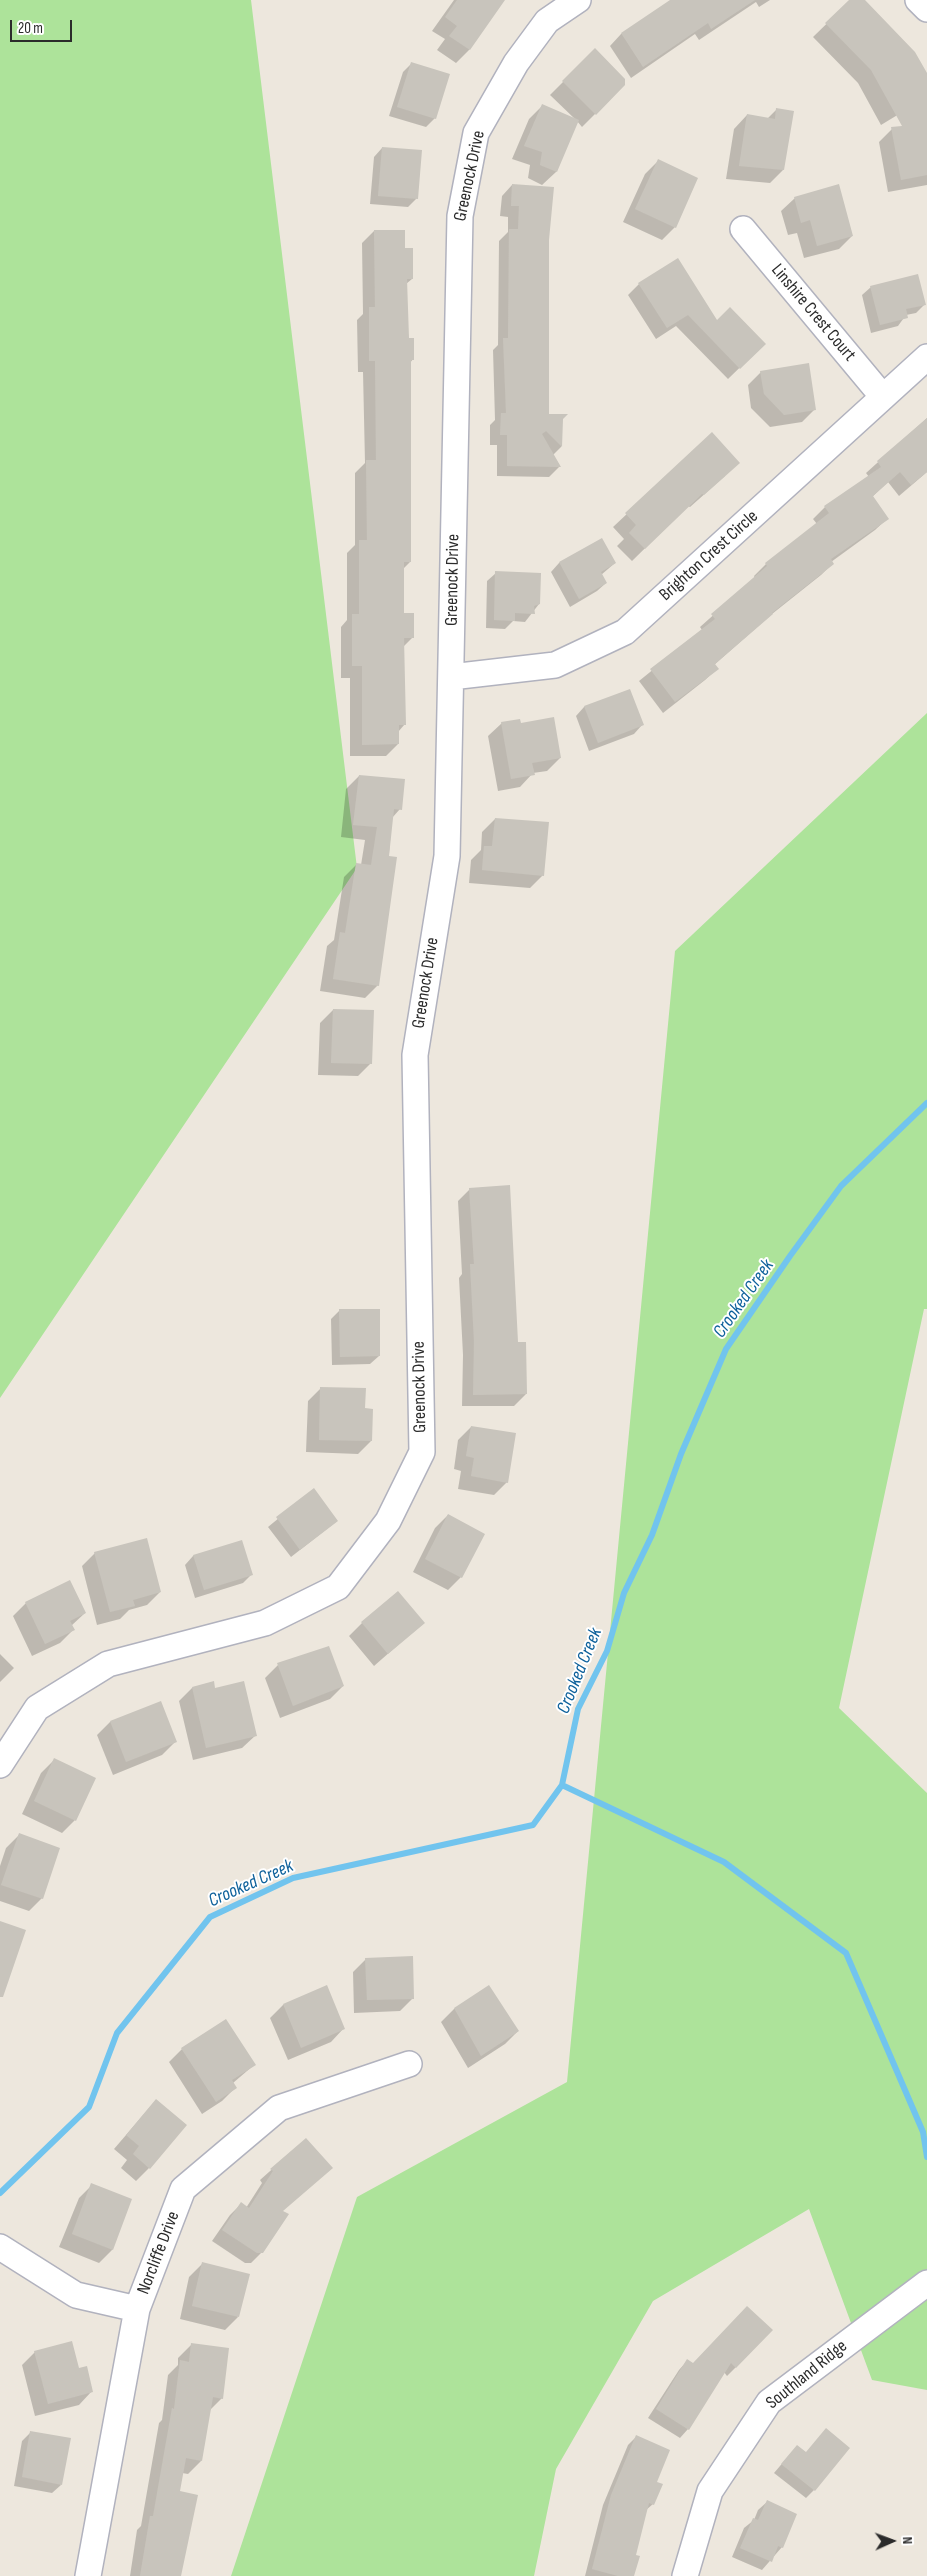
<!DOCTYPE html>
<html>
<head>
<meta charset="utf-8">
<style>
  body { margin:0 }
  #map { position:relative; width:927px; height:2576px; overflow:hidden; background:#ede7dd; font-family:"Sofia Sans Condensed",sans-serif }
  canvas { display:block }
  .north { position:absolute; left:867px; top:2516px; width:50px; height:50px; -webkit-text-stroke:4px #fff; paint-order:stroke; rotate:88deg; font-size:14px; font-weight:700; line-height:20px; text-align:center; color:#2b2b2b }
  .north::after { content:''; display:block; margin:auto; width:18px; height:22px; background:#2b2b2b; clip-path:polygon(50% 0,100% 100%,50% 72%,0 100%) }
  .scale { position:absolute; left:10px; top:20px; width:62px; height:22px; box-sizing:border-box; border:2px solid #2b2b2b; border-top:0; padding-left:6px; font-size:15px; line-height:18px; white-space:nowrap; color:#2b2b2b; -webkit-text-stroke:4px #fff; paint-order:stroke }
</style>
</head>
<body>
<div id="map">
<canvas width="927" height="2576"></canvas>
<div class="north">N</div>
<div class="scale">20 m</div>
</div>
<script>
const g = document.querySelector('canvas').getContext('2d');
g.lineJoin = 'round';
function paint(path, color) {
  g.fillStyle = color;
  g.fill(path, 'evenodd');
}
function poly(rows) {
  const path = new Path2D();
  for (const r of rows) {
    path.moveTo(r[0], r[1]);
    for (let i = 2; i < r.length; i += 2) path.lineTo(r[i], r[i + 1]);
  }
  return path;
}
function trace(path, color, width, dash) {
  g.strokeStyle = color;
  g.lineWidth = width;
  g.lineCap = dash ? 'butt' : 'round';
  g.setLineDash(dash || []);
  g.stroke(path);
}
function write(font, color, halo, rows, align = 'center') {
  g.font = font + ' "Sofia Sans Condensed",sans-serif';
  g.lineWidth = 4;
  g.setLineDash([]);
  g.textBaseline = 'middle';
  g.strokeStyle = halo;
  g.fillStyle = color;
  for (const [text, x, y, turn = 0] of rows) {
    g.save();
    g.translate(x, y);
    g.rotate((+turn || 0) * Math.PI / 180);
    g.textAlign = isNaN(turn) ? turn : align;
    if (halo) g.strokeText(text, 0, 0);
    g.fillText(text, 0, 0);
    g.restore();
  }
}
paint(poly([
  [0,0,251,0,357,868,0,1398],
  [927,713,927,1309,924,1309,839,1708,927,1793,927,2390,872,2380,809,2209,653,2301,556,2469,534,2576,231,2576,357,2197,567,2082,675,951]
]), '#ade39a');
paint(poly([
  [454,0,495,0,501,4,469,50,456,63,437,50,445,39,432,31],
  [673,0,770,0,759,7,756,2,699,40,695,34,631,78,610,46,621,34],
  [851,0,863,0,927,76,927,97,881,125,858,83,813,37],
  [595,50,624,85,582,127,577,121,556,172,542,185,528,178,530,165,512,159,529,119,542,106,576,120,550,95],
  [411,64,435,118,426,127,389,116,403,72],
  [777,109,783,170,770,183,726,179,734,129,747,115,767,119],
  [927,122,927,185,888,192,879,142,892,129],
  [382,148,417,198,408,207,370,204,374,157],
  [658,161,675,227,662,240,623,222,645,174],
  [512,185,548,240,548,415,561,420,561,447,553,455,560,466,549,477,497,476,497,445,490,445,490,425,495,420,493,350,498,345,499,241,508,232,508,217,500,216,502,196],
  [795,198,852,236,839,249,804,258,797,233,788,235,781,211],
  [374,231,404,249,412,279,406,284,408,340,413,359,410,363,410,562,403,569,403,615,413,637,403,647,405,724,398,732,398,744,386,756,350,756,350,678,341,678,341,627,347,620,347,553,355,545,355,473,365,463,363,372,358,372,357,320,363,314,362,243],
  [639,284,717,321,764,344,728,379,676,326,656,339,628,295],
  [871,287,925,304,916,313,906,315,898,326,871,333,862,295],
  [761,372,815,409,802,422,770,427,751,408,748,385],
  [927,418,927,472,899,496,888,482,872,497,887,519,875,530,831,562,832,564,821,575,772,614,714,665,717,669,705,680,663,713,639,681,702,630,700,627,755,578,754,576,766,564,817,524,813,519,825,507,869,477,866,473],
  [712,434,725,476,690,507,688,506,632,561,617,546,624,539,613,527],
  [601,540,615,563,601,575,606,583,597,591,570,607,551,572,559,563],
  [496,573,539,604,525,622,513,621,505,629,486,628,487,581],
  [629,690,642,725,634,734,589,751,576,716,584,707],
  [502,723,520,724,560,758,547,771,533,773,520,787,498,791,488,736],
  [359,776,400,809,392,818,378,985,365,998,320,991,327,946,334,940,344,877,357,864,361,865,365,840,341,837,346,789],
  [495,819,543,875,530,888,469,883,471,860,481,850,482,832],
  [333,1010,371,1063,358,1076,318,1075,320,1023],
  [470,1189,517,1343,526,1394,514,1406,462,1406,463,1355,459,1278,462,1274,458,1201],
  [340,1310,379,1356,370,1364,332,1365,331,1319],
  [321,1388,363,1409,371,1441,358,1454,306,1452,308,1401],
  [471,1427,507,1482,494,1495,458,1489,461,1471,454,1469,458,1440],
  [313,1490,337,1521,291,1557,268,1527],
  [448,1515,461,1577,448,1590,413,1572,435,1528],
  [241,1541,251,1575,243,1583,195,1598,185,1565,193,1556],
  [95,1553,160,1592,147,1605,129,1610,120,1619,97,1625,82,1566],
  [26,1603,85,1613,71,1626,73,1630,60,1643,32,1656,13,1616],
  [362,1623,423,1623,374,1666,349,1636],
  [0,1654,14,1668,0,1682],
  [278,1665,343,1686,330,1699,280,1718,265,1678],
  [192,1688,214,1689,256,1735,242,1748,193,1760,179,1701],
  [160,1703,175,1742,162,1755,113,1775,97,1735,110,1722],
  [54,1760,75,1820,62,1833,22,1814,41,1773],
  [19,1835,42,1898,29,1911,0,1901,0,1866,6,1848],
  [366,1959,413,1998,400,2011,354,2013,353,1972],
  [326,1987,344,2028,331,2042,288,2060,270,2018,283,2005],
  [489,1987,518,2031,505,2044,468,2068,441,2022,454,2009],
  [182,2049,254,2065,233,2083,235,2088,222,2101,202,2114,169,2062],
  [156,2100,149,2168,136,2181,121,2168,127,2160,114,2149],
  [306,2139,282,2212,262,2252,251,2263,245,2263,212,2241,230,2215,241,2204,246,2208,262,2183,260,2180],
  [92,2185,131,2200,112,2250,99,2263,59,2247,79,2198],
  [202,2264,238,2317,225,2330,180,2319,189,2277],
  [739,2316,736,2367,727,2376,724,2372,688,2429,680,2438,648,2418,679,2370,687,2361,693,2364],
  [192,2344,222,2398,210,2410,201,2461,188,2474,182,2473,178,2492,180,2576,130,2576,137,2530,141,2526,159,2423,162,2420,168,2375,178,2365,178,2358],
  [35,2352,78,2370,92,2391,79,2405,35,2416,22,2365],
  [31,2432,61,2485,52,2493,14,2486,22,2441],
  [636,2437,653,2504,646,2510,635,2556,633,2576,585,2576,603,2505,628,2445],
  [797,2446,814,2490,806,2498,774,2473],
  [767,2502,782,2547,762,2570,732,2557,744,2528,754,2520,758,2510]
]), '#0003');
trace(poly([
  [562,1785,724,1862,846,1953,923,2132,927,2157],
  [0,2193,89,2107,117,2033,210,1917,293,1878,533,1825,562,1785,578,1709,607,1651,624,1593,652,1535,681,1454,726,1349,790,1256,841,1186,927,1103]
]), '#71c4ee', 6);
paint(poly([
  [457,0,505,0,470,50,449,36,457,26,445,17],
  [670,0,755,0,711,29,708,23,643,67,621,33],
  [849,0,865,0,915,52,927,73,927,175,901,180,891,127,902,126,871,70,825,23],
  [595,48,625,79,625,85,596,115,562,81],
  [411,62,450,74,436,119,397,107],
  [542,104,579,120,557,172,540,165,542,152,524,146],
  [776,108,794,111,784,170,739,166,747,114,775,119],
  [382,147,422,150,418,199,378,196],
  [658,159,698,178,676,228,635,209],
  [512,184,554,187,549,240,549,414,568,414,563,419,562,447,546,431,542,434,561,467,507,466,507,435,500,435,501,413,506,413,503,338,508,338,509,229,518,229,519,206,511,206],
  [839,184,853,236,817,246,810,220,801,223,794,197],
  [374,230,405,230,405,248,413,248,413,279,407,279,409,338,414,338,414,360,411,360,411,562,404,562,404,613,414,613,414,638,404,638,406,725,399,725,399,744,362,745,362,666,352,666,352,614,359,614,359,540,367,540,366,460,376,460,375,361,369,361,369,307,375,307],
  [678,258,717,320,730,307,766,344,740,369,688,315,667,328,638,283],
  [918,274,926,305,906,309,908,318,880,325,870,286],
  [809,363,816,410,784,415,764,394,760,371],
  [927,418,927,472,911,485,900,472,873,496,889,519,831,559,834,564,772,613,773,614,715,664,719,669,675,702,650,669,715,619,711,614,767,566,765,563,829,513,824,506,881,467,877,461],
  [712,432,740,463,704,495,702,494,645,549,629,533,636,525,625,513],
  [602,538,616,563,601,572,607,583,579,599,559,562],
  [495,571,541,573,540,604,534,606,535,614,515,613,515,621,494,620],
  [630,689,644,725,598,743,584,706],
  [554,717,561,758,532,763,535,775,511,779,501,722,520,719,521,723],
  [359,775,405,779,402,810,394,809,389,856,397,857,379,986,333,979,340,932,345,933,356,863,371,865,377,827,353,825],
  [495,818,549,822,544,876,482,870,484,846,492,846],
  [333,1009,374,1010,372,1064,331,1063],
  [510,1185,518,1342,526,1342,527,1394,473,1395,474,1342,470,1264,474,1264,469,1188],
  [339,1309,380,1309,380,1356,340,1357],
  [320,1387,366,1388,365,1408,373,1409,372,1441,319,1440],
  [471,1426,516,1433,508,1483,471,1476,474,1458,466,1456],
  [314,1488,338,1521,300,1550,276,1517],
  [448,1514,485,1534,462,1578,425,1559],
  [147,1538,161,1592,133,1600,135,1606,110,1612,94,1552],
  [242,1540,253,1575,204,1590,193,1555],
  [70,1580,86,1613,70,1621,75,1630,45,1644,25,1602],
  [398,1591,425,1623,388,1654,361,1622],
  [329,1646,344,1686,293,1706,277,1663],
  [214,1681,215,1688,244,1681,257,1736,206,1748,192,1687],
  [161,1701,177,1742,126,1762,110,1721],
  [54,1758,96,1778,76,1821,34,1801],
  [19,1833,60,1848,43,1899,1,1885],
  [0,1921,26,1930,3,1997,0,1997],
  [413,1956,414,1999,367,2000,365,1958],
  [327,1985,345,2029,301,2048,283,2004],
  [489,1985,519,2031,481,2056,454,2008],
  [226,2019,256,2065,232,2080,237,2088,216,2102,181,2048],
  [156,2099,187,2125,150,2169,133,2154,139,2146,126,2135],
  [306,2138,333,2168,283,2211,289,2214,263,2253,257,2253,222,2230,241,2202,249,2208,273,2171,270,2169],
  [91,2183,132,2199,113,2250,72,2234],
  [202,2262,250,2274,239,2317,192,2306],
  [747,2306,773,2330,736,2368,731,2363,689,2430,656,2409,687,2359,693,2363],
  [72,2341,79,2368,87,2366,93,2392,48,2404,34,2351],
  [191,2343,229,2348,223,2399,213,2397,202,2461,186,2458,180,2491,198,2495,181,2576,140,2576,150,2516,153,2516,172,2408,174,2409,180,2360,189,2362],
  [826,2428,850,2448,815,2491,781,2464,797,2445,806,2452],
  [30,2431,71,2438,62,2485,22,2477],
  [636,2435,670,2450,657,2482,663,2484,654,2505,649,2503,636,2555,640,2556,634,2576,618,2576,592,2569,611,2495],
  [767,2500,797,2514,783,2548,778,2546,772,2562,740,2548,753,2518,758,2520]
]), '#c8c4bc');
const street = poly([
  [918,0,927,9],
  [743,229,883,397],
  [451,677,555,665,625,632,927,357],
  [0,1765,37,1708,108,1664,265,1623,338,1587,388,1521,422,1452,415,1055,447,856,460,216,476,133,516,63,547,21,578,0],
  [0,2247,76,2295,137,2309],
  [88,2576,137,2309,183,2189,279,2108,409,2064],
  [685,2576,710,2491,769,2402,927,2283]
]);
trace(street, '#b1b2be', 28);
trace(street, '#fff', 25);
write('18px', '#2b2b2b', '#fff', [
  ["Greenock Drive",470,176,-78],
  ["Linshire Crest Court",813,313,50],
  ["Brighton Crest Circle",709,556,-42],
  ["Greenock Drive",453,580,-89],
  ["Greenock Drive",426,983,-81],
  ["Greenock Drive",420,1387,-91],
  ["Norcliffe Drive",159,2253,-69],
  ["Southland Ridge",807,2375,-39]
]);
write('italic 19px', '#0e619b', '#fff', [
  ["Crooked Creek",744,1299,-55],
  ["Crooked Creek",580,1671,-68],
  ["Crooked Creek",251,1884,-24]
]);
</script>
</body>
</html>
